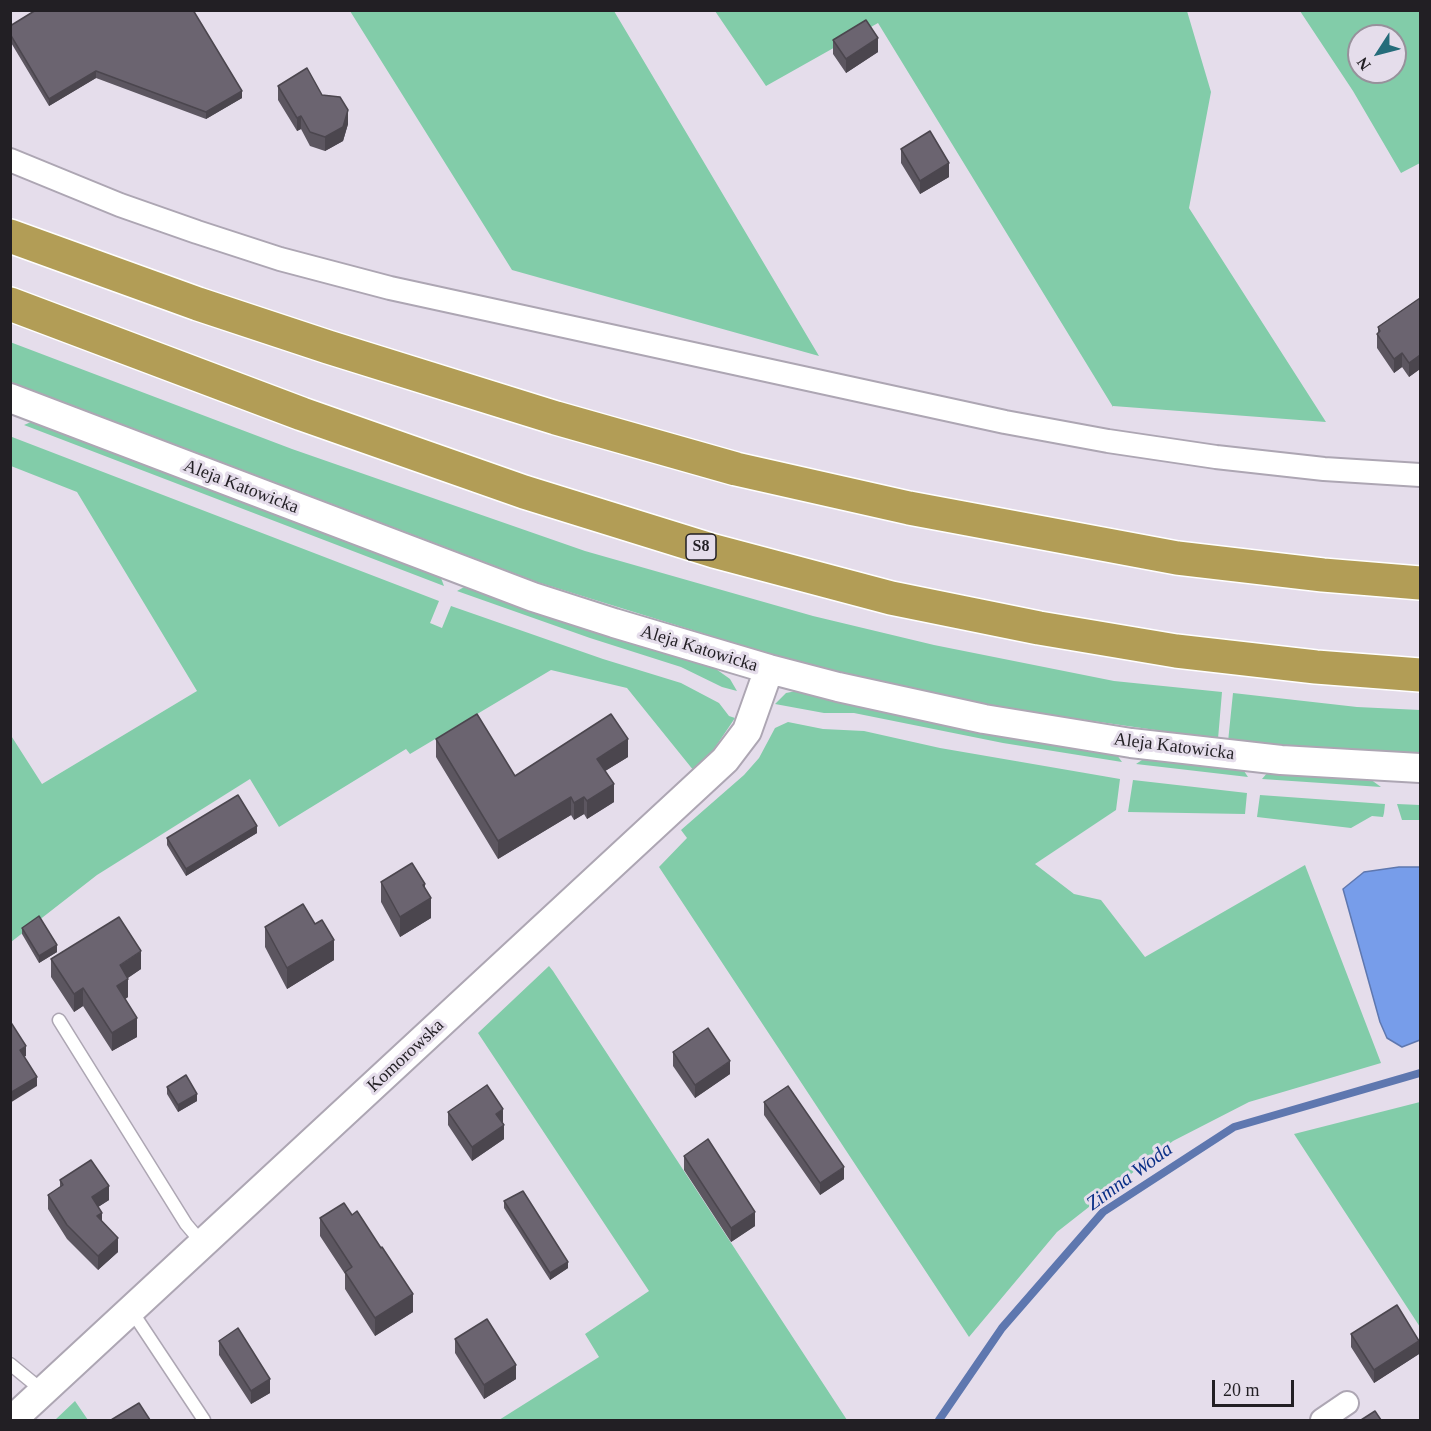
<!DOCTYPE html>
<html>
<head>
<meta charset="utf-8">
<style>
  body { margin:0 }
  #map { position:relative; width:1431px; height:1431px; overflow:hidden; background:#e5ddeb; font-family:"Times New Roman",serif }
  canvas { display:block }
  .frame { position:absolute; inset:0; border:12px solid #221f24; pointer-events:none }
  .north { position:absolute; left:1347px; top:24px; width:60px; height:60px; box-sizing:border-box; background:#e5ddeb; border:2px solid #97919b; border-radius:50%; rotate:234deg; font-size:16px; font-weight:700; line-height:24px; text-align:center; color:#221f24 }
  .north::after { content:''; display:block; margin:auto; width:21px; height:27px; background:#256c7a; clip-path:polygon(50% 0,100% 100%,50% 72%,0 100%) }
  .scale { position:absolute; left:1212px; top:1380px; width:82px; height:27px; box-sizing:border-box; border:3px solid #221f24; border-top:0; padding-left:8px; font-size:18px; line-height:21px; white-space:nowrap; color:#221f24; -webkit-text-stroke:4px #e5ddeb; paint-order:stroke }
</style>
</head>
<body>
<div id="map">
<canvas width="1431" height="1431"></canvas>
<div class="frame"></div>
<div class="north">N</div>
<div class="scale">20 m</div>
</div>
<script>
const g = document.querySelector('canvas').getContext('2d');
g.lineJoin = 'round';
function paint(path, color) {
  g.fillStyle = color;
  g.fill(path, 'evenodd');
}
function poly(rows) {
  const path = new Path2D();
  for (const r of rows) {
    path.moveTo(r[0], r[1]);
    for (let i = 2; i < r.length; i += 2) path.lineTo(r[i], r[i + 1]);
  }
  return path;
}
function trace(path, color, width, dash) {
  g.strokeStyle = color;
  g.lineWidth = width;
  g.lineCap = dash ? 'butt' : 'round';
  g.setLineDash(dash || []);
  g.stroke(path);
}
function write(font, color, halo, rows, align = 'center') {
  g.font = font + ' "Times New Roman",serif';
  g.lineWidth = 6;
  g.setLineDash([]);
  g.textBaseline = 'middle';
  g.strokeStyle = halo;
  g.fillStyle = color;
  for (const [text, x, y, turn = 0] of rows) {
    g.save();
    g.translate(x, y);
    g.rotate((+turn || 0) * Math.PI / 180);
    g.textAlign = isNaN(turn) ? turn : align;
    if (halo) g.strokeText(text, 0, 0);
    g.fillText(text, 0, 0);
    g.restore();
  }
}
paint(poly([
  [350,11,614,11,819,356,512,270],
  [715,11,1187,11,1211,92,1189,208,1326,422,1113,406,1113,407,878,23,766,86],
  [1300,11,1420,11,1420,163,1401,173,1353,91],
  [1359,36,1395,36,1395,72,1359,72],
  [10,342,292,449,585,551,813,616,934,645,1114,681,1222,692,1218,739,981,705,802,664,537,582,11,382],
  [31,422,38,422,436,574,441,578,444,586,24,425],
  [12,437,439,601,430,623,442,628,451,606,603,659,681,683,719,703,729,716,735,718,712,752,694,771,627,688,551,670,410,754,406,749,279,827,250,779,97,875,11,942,10,734,42,784,197,691,77,492,11,466],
  [466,586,635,644,716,669,730,679,737,691,722,687,681,667,590,638,457,591],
  [796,691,1117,755,1122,762,1003,743,854,713,824,713,775,704,786,693],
  [1233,693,1357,707,1420,710,1420,753,1228,742],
  [788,722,823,729,864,731,940,748,1120,779,1116,810,1035,864,1074,894,1101,900,1145,957,1305,865,1381,1063,1249,1102,1173,1141,1057,1232,969,1337,659,867,687,838,681,830,744,775,759,758,775,728],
  [1145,758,1240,769,1244,771,1248,777,1136,764],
  [1268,772,1370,779,1381,787,1262,779],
  [1133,780,1247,793,1245,814,1128,812],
  [1260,795,1385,804,1384,813,1383,817,1372,816,1351,828,1257,817],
  [1397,804,1420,805,1420,820,1402,820],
  [549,966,553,971,847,1420,499,1420,599,1357,585,1334,649,1291,478,1033],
  [1420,1102,1420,1327,1294,1134],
  [75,1401,88,1420,55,1420]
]), '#82cca9');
const water = poly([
  [1399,867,1420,867,1420,1040,1402,1047,1387,1038,1380,1022,1343,889,1364,872,1399,867]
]);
paint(water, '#779dea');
trace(water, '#5e77af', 1.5);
trace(poly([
  [939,1420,1002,1328,1103,1212,1234,1127,1420,1073]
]), '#5e77af', 8);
const service = poly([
  [59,1020,186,1224,203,1244],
  [131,1310,204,1420],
  [10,1364,43,1391]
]);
const minor = poly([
  [10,160,120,205,197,232,280,259,390,288,1005,422,1108,441,1216,457,1324,469,1420,475],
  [1322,1420,1347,1403]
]);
const tertiary = poly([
  [10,398,533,597,614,623,769,669,838,687,984,719,1131,743,1281,760,1420,768],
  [12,1420,725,760,747,731,769,669]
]);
const motorway = poly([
  [10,236,198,304,328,347,556,418,736,469,909,508,1177,558,1323,575,1420,583],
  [10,304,302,414,524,492,714,551,891,598,1039,628,1176,651,1316,667,1420,675]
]);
trace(service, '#ada6b3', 15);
trace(minor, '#ada6b3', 26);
trace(tertiary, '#ada6b3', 32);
trace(motorway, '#fff', 36);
trace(service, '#fff', 12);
trace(minor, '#fff', 22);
trace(tertiary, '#fff', 28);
trace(motorway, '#b29d56', 33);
paint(poly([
  [10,26,242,98,206,119,96,78,49,106,10,41],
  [833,40,878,52,846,73,833,54],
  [278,86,322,95,348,124,343,141,325,151,310,146,301,129,297,131,278,100],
  [901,149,949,177,920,194,901,163],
  [1420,298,1420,369,1409,377,1402,367,1394,373,1377,348,1377,334,1378,333,1378,327],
  [436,739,515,776,628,757,605,771,614,802,587,819,584,814,574,820,571,815,498,859,436,757],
  [257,833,186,876,167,845,167,838],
  [381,882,425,888,431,918,400,937,381,902],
  [315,924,334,960,287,989,265,947,265,927],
  [22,928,57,952,39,963,22,934],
  [51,959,141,969,128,978,128,997,125,999,137,1037,112,1051,83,1006,74,1012,51,977],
  [673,1052,730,1074,695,1098,673,1066],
  [167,1087,197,1101,178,1112,167,1094],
  [764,1102,844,1179,820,1195,764,1115],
  [448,1112,503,1122,502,1123,504,1139,472,1161,448,1125],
  [684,1156,755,1226,731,1242,684,1170],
  [60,1180,109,1200,98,1207,102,1221,118,1252,98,1270,67,1239,48,1209,48,1195,60,1187],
  [504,1201,568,1268,550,1280,504,1208],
  [352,1215,381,1248,413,1312,375,1336,345,1289,345,1274,320,1236,320,1218],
  [1351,1334,1419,1354,1374,1383,1351,1347],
  [455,1339,516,1379,484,1399,455,1353],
  [219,1341,270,1393,251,1404,219,1355]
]), '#5c5660');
paint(poly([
  [878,38,878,52,846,73,846,59],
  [96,71,96,78,49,106,49,99],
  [242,91,242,98,206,119,206,112],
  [348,110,348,124,343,141,325,151,325,137],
  [301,116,301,129,297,131,297,118],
  [949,163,949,177,920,194,920,181],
  [1402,353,1402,367,1394,373,1394,359],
  [1420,355,1420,369,1409,377,1409,363],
  [628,739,628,757,597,776,597,759],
  [614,784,614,802,587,819,587,801],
  [571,797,571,815,498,859,498,841],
  [584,797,584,814,574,820,574,803],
  [257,826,257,833,186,876,186,869],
  [425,884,425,902,431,898,431,918,400,937,400,917,423,885],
  [334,940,334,960,287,989,287,968],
  [57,945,57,952,39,963,39,956],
  [141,951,141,969,120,983,120,965],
  [128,979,128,997,117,1005,117,986],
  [83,988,83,1006,74,1012,74,994],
  [137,1018,137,1037,112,1051,112,1033],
  [26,1046,26,1056,20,1059,20,1050],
  [730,1061,730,1074,695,1098,695,1085],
  [37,1077,37,1086,10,1103,10,1093],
  [197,1094,197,1101,178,1112,178,1105],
  [503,1109,503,1122,496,1128,496,1114],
  [504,1125,504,1139,472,1161,472,1147],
  [844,1167,844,1179,820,1195,820,1183],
  [109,1186,109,1200,92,1211,92,1197],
  [755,1212,755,1226,731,1242,731,1228],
  [102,1213,102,1226,97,1216],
  [118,1238,118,1252,98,1270,98,1256],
  [568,1262,568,1268,550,1280,550,1273],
  [413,1294,413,1312,375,1336,375,1318],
  [1419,1341,1419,1354,1374,1383,1374,1370],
  [516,1365,516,1379,484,1399,484,1385],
  [270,1379,270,1393,251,1404,251,1391]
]), '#4b464e');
const building = poly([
  [36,10,193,10,242,91,206,112,96,71,49,99,10,34,10,26,36,10],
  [866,20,878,38,846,59,833,40,866,20],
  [307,68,322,95,340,97,348,110,343,127,325,137,310,132,301,116,297,118,278,86,307,68],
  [930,131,949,163,920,181,901,149,930,131],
  [1420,298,1420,355,1409,363,1402,353,1394,359,1377,334,1380,331,1378,327,1420,298],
  [477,714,515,776,611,714,628,739,597,759,614,784,587,801,584,797,574,803,571,797,498,841,436,739,477,714],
  [238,795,257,826,186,869,167,838,238,795],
  [412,863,425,884,423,885,431,898,400,917,381,882,412,863],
  [303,904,315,924,322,920,334,940,287,968,265,927,303,904],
  [39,916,57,945,39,956,22,928,39,916],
  [119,917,141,951,120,965,128,979,117,986,137,1018,112,1033,83,988,74,994,51,959,119,917],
  [10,1021,26,1046,20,1050,37,1077,10,1093,10,1021],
  [708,1028,730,1061,695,1085,673,1052,708,1028],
  [186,1075,197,1094,178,1105,167,1087,186,1075],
  [487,1085,503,1109,496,1114,504,1125,472,1147,448,1112,487,1085],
  [788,1086,844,1167,820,1183,764,1102,788,1086],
  [708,1139,755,1212,731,1228,684,1156,708,1139],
  [91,1160,109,1186,92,1197,102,1213,97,1216,118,1238,98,1256,67,1225,48,1195,63,1185,60,1180,91,1160],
  [523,1191,568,1262,550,1273,504,1201,523,1191],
  [344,1203,352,1215,357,1211,381,1248,382,1247,413,1294,375,1318,345,1272,352,1267,320,1218,344,1203],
  [1397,1305,1419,1341,1374,1370,1351,1334,1397,1305],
  [487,1319,516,1365,484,1385,455,1339,487,1319],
  [238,1328,270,1379,251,1391,219,1341,238,1328],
  [139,1403,150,1420,111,1420,139,1403],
  [1375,1411,1381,1420,1361,1420,1375,1411]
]);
paint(building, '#6b6470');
trace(building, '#4b464e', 1.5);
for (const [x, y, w] of [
  [701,547,30]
]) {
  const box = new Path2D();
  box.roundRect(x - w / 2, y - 13, w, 26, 4.5);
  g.fillStyle = '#e5ddeb';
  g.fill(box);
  trace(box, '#221f24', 1.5);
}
write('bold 16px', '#221f24', null, [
  ["S8",701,547]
]);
write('18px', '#221f24', '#e5ddeb', [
  ["Aleja Katowicka",241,487,21],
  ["Aleja Katowicka",699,649,17],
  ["Aleja Katowicka",1174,747,7],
  ["Komorowska",406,1056,-43]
]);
write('italic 20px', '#0b3087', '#e5ddeb', [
  ["Zimna Woda",1130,1177,-36]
]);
</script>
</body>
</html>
